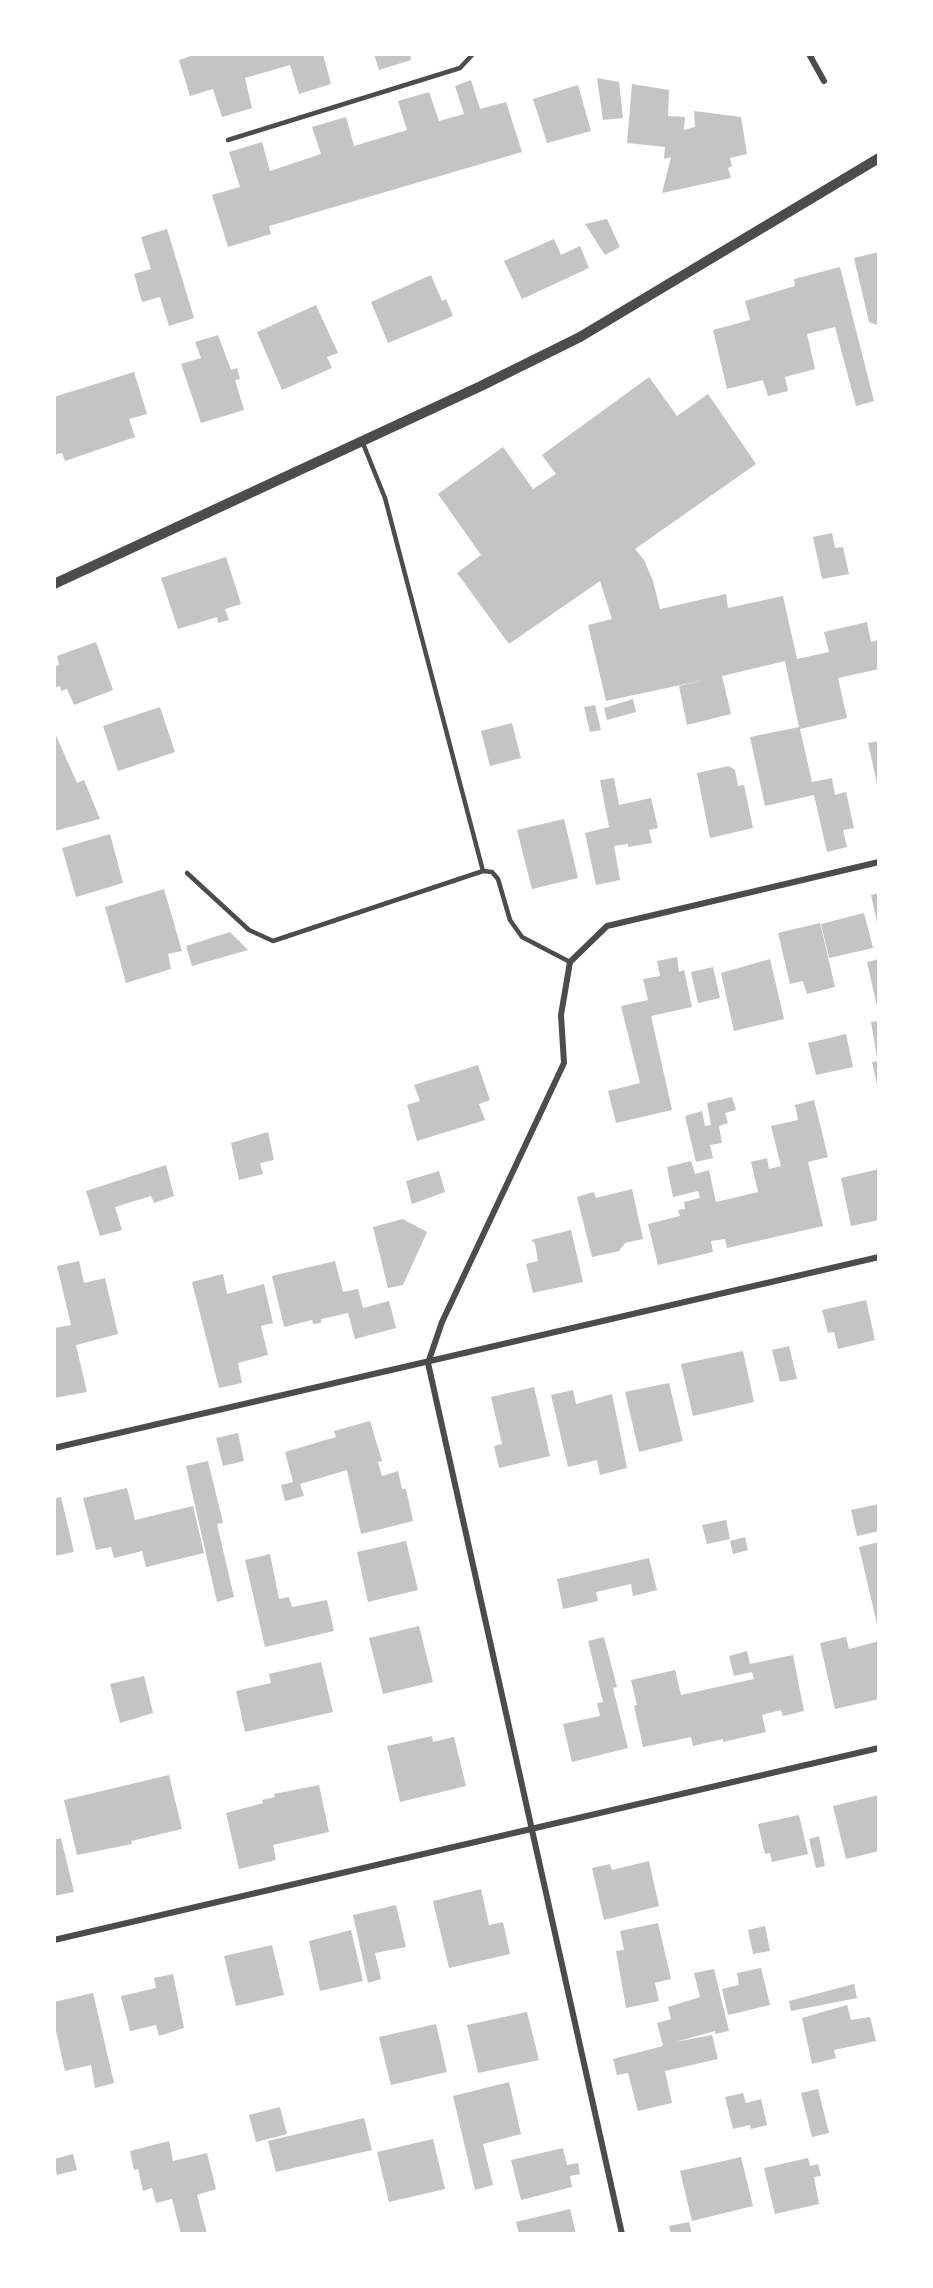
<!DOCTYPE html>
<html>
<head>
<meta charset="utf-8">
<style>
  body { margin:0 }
  #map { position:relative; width:933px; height:2288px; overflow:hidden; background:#fff; font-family:"PT Sans Narrow",sans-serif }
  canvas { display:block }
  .frame { position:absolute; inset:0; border:56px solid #fff; pointer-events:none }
</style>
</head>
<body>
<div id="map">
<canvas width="933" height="2288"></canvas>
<div class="frame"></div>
</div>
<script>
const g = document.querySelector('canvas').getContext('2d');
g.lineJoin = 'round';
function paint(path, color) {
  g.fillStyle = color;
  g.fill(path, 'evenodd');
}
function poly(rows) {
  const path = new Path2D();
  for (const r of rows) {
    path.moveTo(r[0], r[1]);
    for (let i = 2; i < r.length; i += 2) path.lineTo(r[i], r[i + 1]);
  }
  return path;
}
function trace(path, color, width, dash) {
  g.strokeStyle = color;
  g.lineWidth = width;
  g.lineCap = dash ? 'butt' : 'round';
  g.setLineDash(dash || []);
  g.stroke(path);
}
paint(poly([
  [196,54,323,54,331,84,299,94,290,65,245,78,252,108,222,117,213,89,190,96,179,60],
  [374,54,410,54,411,60,379,70],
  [597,78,619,82,623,118,603,120],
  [471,80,480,109,506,102,522,152,269,226,271,234,228,247,212,195,240,187,229,152,262,142,270,171,321,154,312,127,346,117,354,146,407,130,398,101,429,92,439,121,464,114,455,86],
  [632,84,669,90,668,116,685,117,684,130,695,127,694,111,741,117,747,154,730,158,732,166,728,168,731,178,662,193,671,157,664,159,665,147,627,143],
  [578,85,591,131,547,143,533,99],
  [607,219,620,247,605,255,585,224],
  [167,229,194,318,169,326,160,297,142,302,134,274,151,269,141,237],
  [554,239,561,255,580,246,589,268,522,299,504,261],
  [879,252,879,326,869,322,854,258],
  [840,267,874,401,856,406,835,327,807,334,815,369,785,377,788,391,768,396,763,380,727,389,713,330,750,320,745,301,795,286,794,279],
  [431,275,442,301,446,299,453,316,388,343,371,302],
  [316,305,338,353,327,357,332,368,282,390,257,332],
  [218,335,231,370,237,368,240,379,235,380,244,410,201,423,181,364,201,358,195,342],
  [134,372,147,414,129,419,135,437,65,461,62,453,54,455,54,397],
  [649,377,677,416,708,394,756,464,635,549,644,560,653,581,660,609,726,594,728,608,783,596,797,659,829,652,824,632,867,622,871,642,879,640,879,669,838,678,847,718,800,729,812,782,832,778,835,795,846,792,854,828,843,830,847,847,827,852,814,795,765,806,750,737,799,727,785,661,722,676,731,714,687,725,679,686,704,680,606,701,588,625,612,619,600,581,509,644,457,573,481,555,438,494,503,447,533,489,556,474,542,455],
  [832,533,835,548,843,547,849,574,822,579,813,537],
  [226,557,241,604,225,609,229,620,218,623,217,617,178,629,161,578],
  [96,642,113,690,74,705,67,689,61,691,60,686,54,688,54,667,59,665,57,656],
  [633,699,636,712,607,720,604,708],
  [595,705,601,730,590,732,584,707],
  [160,707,175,752,118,771,103,726],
  [512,723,521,758,490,766,481,731],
  [54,731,77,783,84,780,100,819,54,831],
  [879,741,879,788,878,788,868,743],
  [729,766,735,770,738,786,744,785,753,828,710,838,697,773],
  [614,778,619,805,651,798,658,828,649,830,652,843,628,847,628,844,614,846,620,880,596,885,585,833,609,827,600,780],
  [564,819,578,878,532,889,517,830],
  [110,834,123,883,76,897,62,848],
  [164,889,182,951,168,954,171,969,126,983,105,907],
  [879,893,879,926,878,927,871,895],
  [864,913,873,948,829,958,821,924],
  [820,923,835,987,807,994,803,981,790,984,778,933],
  [230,932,248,950,192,966,186,946],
  [677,957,679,972,684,970,692,1007,651,1016,672,1110,616,1123,608,1091,640,1083,621,1006,648,1000,643,979,660,976,657,961],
  [770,959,784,1019,734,1031,721,973],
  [879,959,879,1011,878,1011,867,962],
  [713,967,720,998,698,1003,691,972],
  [879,1021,879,1058,877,1058,871,1022],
  [846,1034,853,1067,816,1075,808,1043],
  [879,1061,879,1089,878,1089,872,1062],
  [478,1065,490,1100,479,1104,485,1120,417,1141,407,1105,420,1101,414,1085],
  [732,1097,736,1110,725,1113,728,1123,719,1126,722,1143,710,1145,713,1158,696,1162,685,1116,702,1111,705,1126,711,1125,707,1103],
  [814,1100,828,1157,808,1162,823,1226,727,1248,725,1239,711,1241,713,1252,658,1265,648,1224,680,1216,678,1210,685,1209,684,1202,700,1198,698,1191,673,1197,667,1167,691,1161,695,1174,709,1170,716,1202,758,1192,751,1162,767,1158,769,1169,781,1166,771,1126,798,1120,795,1105],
  [268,1132,274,1160,260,1163,263,1174,239,1180,231,1143],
  [166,1165,174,1196,154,1203,151,1196,115,1207,122,1230,100,1236,86,1191],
  [879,1169,879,1220,851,1226,841,1178],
  [439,1171,445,1192,412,1204,406,1181],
  [632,1189,643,1239,625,1243,619,1251,592,1257,577,1197,594,1192,596,1198],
  [403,1219,427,1232,403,1285,388,1288,373,1227],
  [571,1230,583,1282,533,1293,526,1264,538,1261,535,1244,531,1240],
  [79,1261,84,1283,105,1278,118,1334,76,1345,87,1392,54,1398,54,1328,71,1325,57,1266],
  [335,1261,343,1292,358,1289,363,1308,389,1301,396,1328,355,1339,348,1313,321,1319,321,1323,313,1324,312,1320,284,1327,272,1276],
  [223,1274,227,1294,264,1284,273,1323,261,1326,268,1355,238,1363,242,1383,219,1388,192,1282],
  [866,1300,875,1340,838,1349,834,1332,828,1333,822,1310],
  [789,1346,797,1379,780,1382,772,1350],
  [743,1351,754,1402,693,1416,681,1364],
  [669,1383,683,1441,639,1452,625,1392],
  [534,1387,550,1456,499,1468,494,1446,502,1444,491,1397],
  [573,1390,576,1404,612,1394,627,1468,600,1475,597,1460,568,1467,551,1395],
  [370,1421,382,1461,378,1462,382,1476,398,1471,402,1489,406,1489,413,1521,361,1534,347,1470,300,1484,304,1496,285,1501,281,1485,293,1482,285,1452,336,1437,334,1431],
  [238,1433,244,1461,223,1466,216,1438],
  [208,1461,223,1523,217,1524,234,1597,217,1602,186,1466],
  [127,1488,135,1520,193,1506,204,1553,146,1567,142,1551,114,1558,111,1547,96,1550,83,1498],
  [61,1497,74,1552,54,1556,54,1499],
  [879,1504,879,1531,857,1536,851,1510],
  [726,1520,730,1539,707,1544,702,1525],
  [745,1537,748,1550,733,1554,730,1541],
  [406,1541,418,1590,368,1602,357,1552],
  [879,1542,879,1628,878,1628,859,1547],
  [270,1554,279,1599,289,1597,292,1607,327,1600,334,1631,265,1647,245,1560],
  [649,1558,657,1590,633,1596,631,1584,596,1592,598,1601,563,1609,557,1579],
  [419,1626,433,1682,383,1694,369,1638],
  [604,1637,617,1687,613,1688,628,1748,572,1762,563,1724,600,1716,597,1703,603,1702,588,1641],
  [846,1637,849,1649,879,1641,879,1699,835,1709,820,1643],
  [747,1651,750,1664,793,1655,804,1711,783,1716,781,1710,762,1715,766,1732,723,1742,723,1739,693,1746,691,1737,643,1747,634,1706,637,1705,631,1680,675,1670,681,1695,754,1679,752,1672,734,1676,729,1656],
  [321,1662,333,1712,245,1732,236,1691,271,1683,269,1674],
  [144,1676,153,1713,120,1723,110,1684],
  [432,1736,433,1742,454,1737,466,1786,400,1802,387,1746],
  [169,1775,182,1829,131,1841,132,1844,77,1855,64,1800],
  [319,1785,329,1832,273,1845,276,1860,239,1869,226,1813,263,1803,262,1800,275,1797,274,1794],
  [879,1795,879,1851,846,1859,833,1806],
  [799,1815,808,1854,772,1862,770,1853,765,1854,758,1824],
  [819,1836,825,1866,816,1868,809,1839],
  [61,1838,74,1892,54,1896,54,1840],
  [649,1861,659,1906,604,1920,592,1868,610,1864,612,1870],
  [481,1889,489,1925,503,1922,510,1954,449,1968,433,1901],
  [396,1905,406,1947,375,1953,381,1979,368,1983,353,1915],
  [658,1923,671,1979,655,1983,659,2001,626,2008,616,1951,624,1950,620,1931],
  [765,1926,770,1951,753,1954,748,1930],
  [351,1930,363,1981,320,1991,309,1941],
  [272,1945,284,1995,236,2006,224,1956],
  [761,1968,770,2005,728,2015,722,1989,739,1985,737,1973],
  [714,1969,729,2031,715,2034,715,2031,675,2042,712,2035,718,2059,665,2071,672,2103,638,2111,628,2073,617,2075,613,2059,663,2046,657,2023,671,2019,668,2007,700,1997,694,1973],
  [173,1974,184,2028,159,2036,156,2025,130,2031,121,1996,156,1988,154,1978],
  [854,1984,857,1998,791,2011,789,2001],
  [93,1993,114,2083,95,2088,91,2065,65,2071,54,2022,54,2002],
  [847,2005,851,2020,870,2017,876,2041,834,2050,836,2058,812,2064,802,2018],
  [527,2012,539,2060,478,2073,467,2025],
  [436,2024,447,2072,391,2085,379,2037],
  [509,2082,521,2134,483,2144,493,2185,475,2190,453,2096],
  [818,2089,829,2133,812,2137,801,2093],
  [743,2093,746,2103,761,2099,767,2125,751,2129,750,2125,733,2129,725,2097],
  [280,2107,287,2134,256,2142,249,2115],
  [364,2118,372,2150,276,2172,268,2141],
  [433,2139,445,2189,389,2202,377,2152],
  [169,2141,173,2161,207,2153,216,2189,197,2195,207,2234,181,2234,172,2199,156,2203,152,2188,143,2191,138,2169,134,2170,130,2151],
  [563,2148,567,2165,578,2163,580,2174,570,2176,572,2187,521,2200,511,2160],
  [73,2154,77,2170,57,2175,54,2159],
  [741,2157,753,2206,692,2221,680,2171],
  [808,2158,810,2166,818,2164,821,2176,814,2177,819,2204,775,2214,764,2168],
  [570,2209,576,2234,519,2234,516,2222],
  [689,2222,692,2234,671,2234,669,2226]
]), '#c4c4c4');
trace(poly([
  [228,140,460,68,473,54],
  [362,441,385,498,483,871],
  [187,873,249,930,273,941,483,871,492,872,498,879,510,920,522,937,570,962]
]), '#4c4c4c', 4.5);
trace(poly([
  [809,54,824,81],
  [54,1448,879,1257],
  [54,1940,879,1748],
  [622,2234,428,1363,442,1322,564,1063,561,1015,570,962,607,926,879,862]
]), '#4c4c4c', 6);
trace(poly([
  [54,584,481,386,580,337,879,158]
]), '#4c4c4c', 10);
</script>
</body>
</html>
